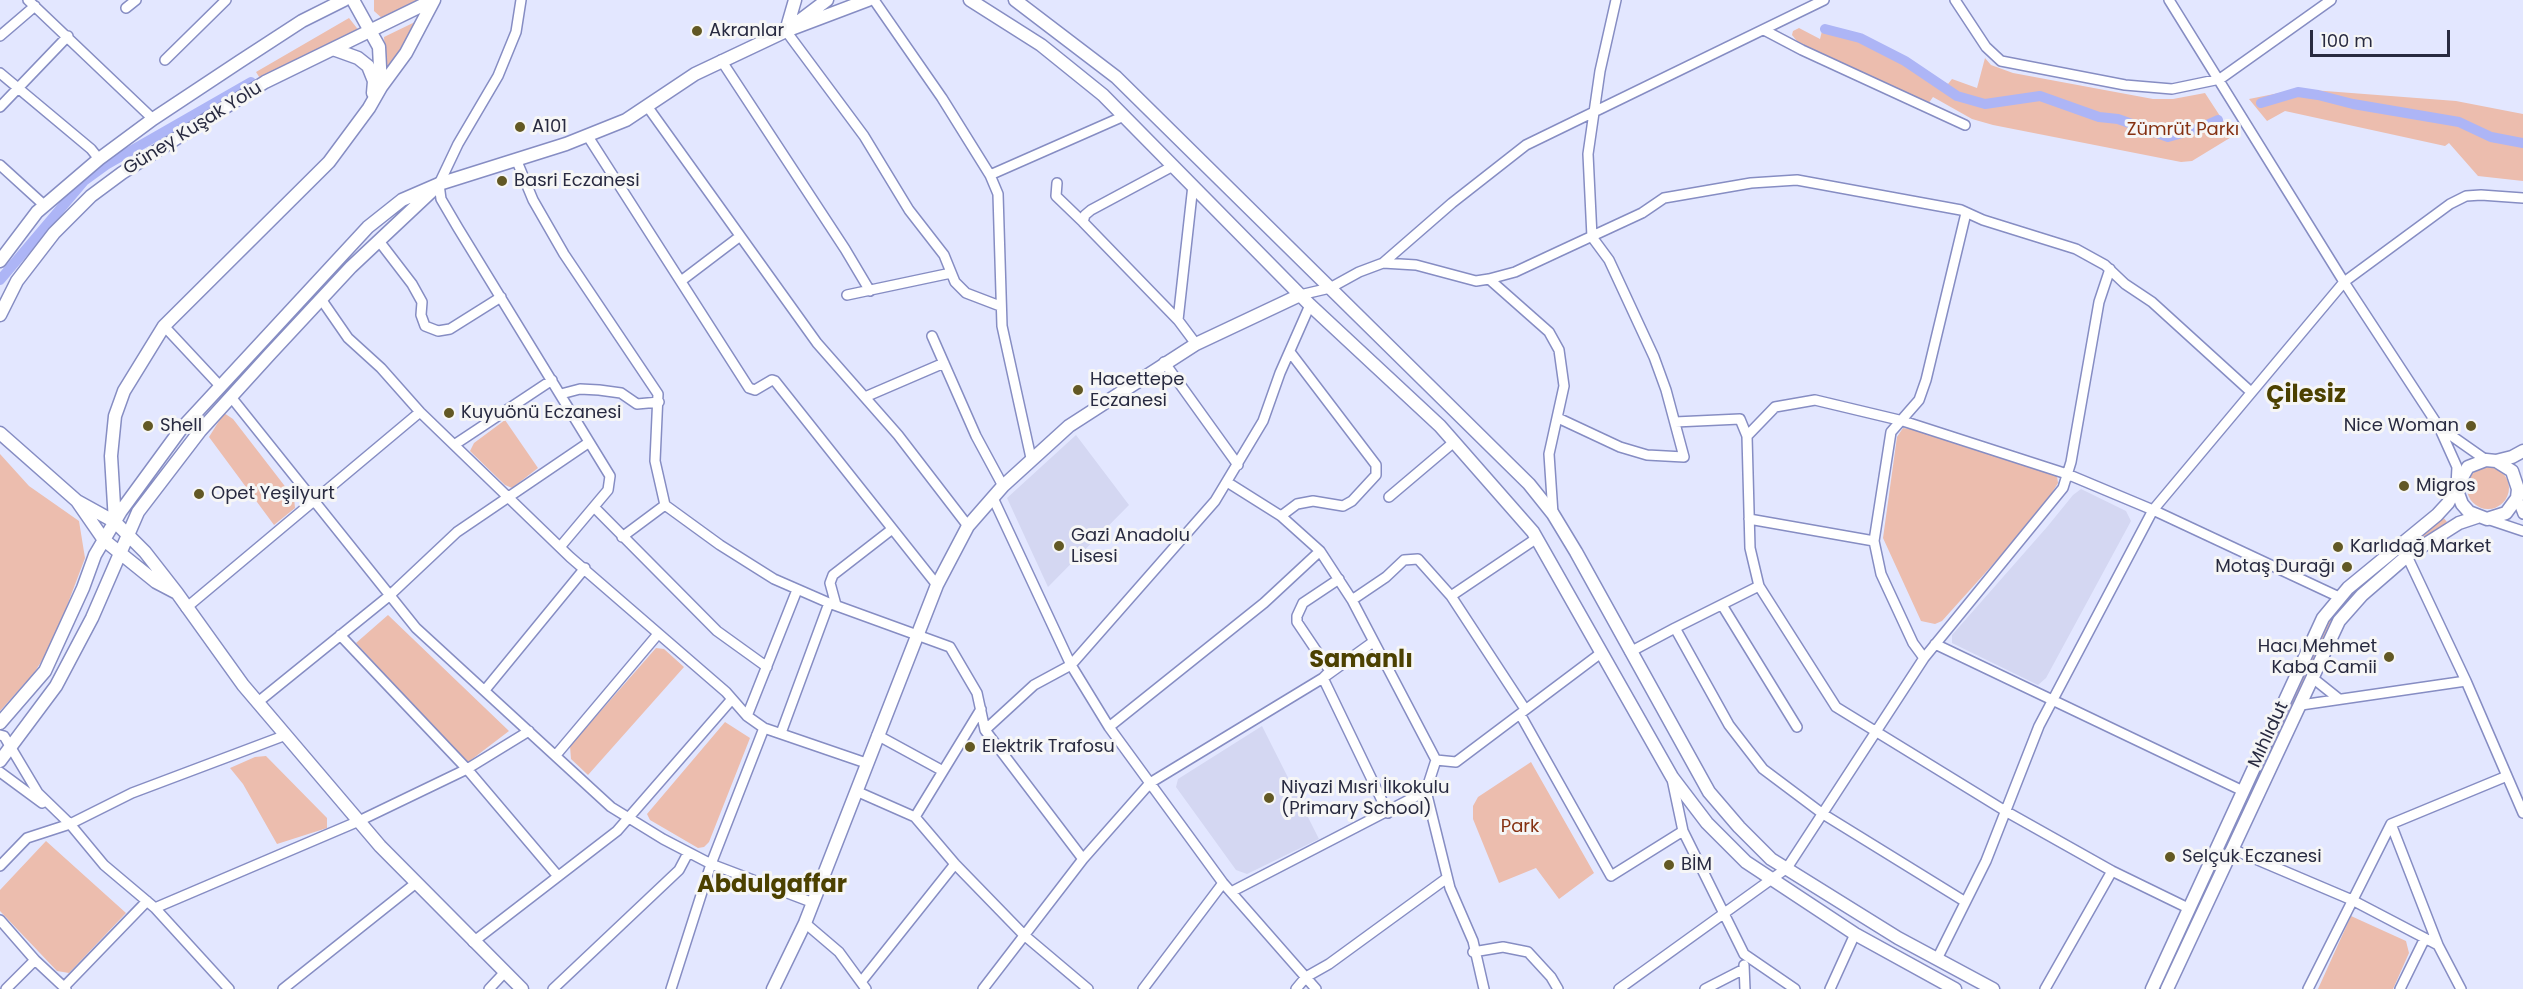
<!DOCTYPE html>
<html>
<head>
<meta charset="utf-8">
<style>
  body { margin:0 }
  #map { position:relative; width:2523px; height:989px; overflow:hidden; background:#e3e7ff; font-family:Poppins,sans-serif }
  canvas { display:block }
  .scale { position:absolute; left:2310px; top:30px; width:140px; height:27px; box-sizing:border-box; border:3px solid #282a40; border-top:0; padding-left:8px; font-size:18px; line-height:21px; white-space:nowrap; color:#282a40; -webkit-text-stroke:4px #f6f6f6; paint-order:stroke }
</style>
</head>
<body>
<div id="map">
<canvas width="2523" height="989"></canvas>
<div class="scale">100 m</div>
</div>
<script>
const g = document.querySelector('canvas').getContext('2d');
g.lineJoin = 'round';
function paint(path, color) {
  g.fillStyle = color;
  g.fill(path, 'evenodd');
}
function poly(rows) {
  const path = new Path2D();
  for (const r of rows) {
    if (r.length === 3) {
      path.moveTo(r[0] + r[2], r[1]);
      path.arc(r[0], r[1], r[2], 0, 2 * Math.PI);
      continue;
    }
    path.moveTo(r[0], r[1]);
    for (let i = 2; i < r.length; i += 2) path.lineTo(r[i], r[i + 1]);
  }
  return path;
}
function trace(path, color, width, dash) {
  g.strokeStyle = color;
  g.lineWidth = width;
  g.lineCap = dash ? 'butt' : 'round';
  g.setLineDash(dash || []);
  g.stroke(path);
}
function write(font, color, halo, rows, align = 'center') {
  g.font = font + ' Poppins,sans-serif';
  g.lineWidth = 6;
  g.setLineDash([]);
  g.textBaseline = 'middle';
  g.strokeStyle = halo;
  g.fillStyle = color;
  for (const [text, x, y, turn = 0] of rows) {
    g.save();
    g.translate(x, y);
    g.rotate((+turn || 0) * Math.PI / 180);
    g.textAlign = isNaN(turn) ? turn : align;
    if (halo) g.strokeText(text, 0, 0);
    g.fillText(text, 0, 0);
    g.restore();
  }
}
paint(poly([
  [1076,435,1129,505,1048,587,1007,498],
  [2081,489,2126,511,2131,521,2046,678,2038,685,1952,643,1952,635,2047,527,2073,495],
  [1262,726,1319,839,1247,874,1236,870,1176,787,1178,779]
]), '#d4d7f2');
paint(poly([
  [374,0,426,0,384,20,374,11],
  [349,18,360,32,263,83,256,72],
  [417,21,409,40,386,72,384,37],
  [1823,27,1858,35,1948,84,1952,79,1977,88,1985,58,1991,65,2013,73,2153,99,2173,99,2205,93,2233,136,2192,161,2181,162,1993,125,1972,119,1933,97,1928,104,1817,52,1797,41,1792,35,1793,31,1799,28,1820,39],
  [2299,89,2456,101,2523,114,2523,181,2478,176,2449,143,2445,146,2285,111,2267,121,2249,99],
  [224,413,233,419,294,498,295,508,274,525,209,437],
  [505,420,538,468,512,488,505,485,470,451,474,443],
  [1903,428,1918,430,2057,476,2058,483,2040,512,1942,621,1935,624,1921,621,1883,538,1897,437],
  [0,454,29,486,79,521,85,558,53,643,34,673,0,711],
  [2488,488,21],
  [2443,517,2447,522,2363,586,2340,612,2161,989,2155,989,2326,626,2350,592],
  [388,615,509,731,467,763,356,643],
  [656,648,664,649,684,667,588,775,571,759,570,746],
  [725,722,750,738,709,842,704,847,698,848,650,820,647,814],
  [266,756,327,818,327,828,277,844,243,784,230,768,255,757],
  [1531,762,1594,873,1559,899,1536,868,1499,883,1473,819,1473,806,1478,797],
  [46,841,126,913,69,973,57,971,0,911,0,890],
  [2351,916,2406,941,2409,953,2393,989,2318,989]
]), '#ecbdae');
trace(poly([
  [1825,29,1860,38,1905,61,1957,96,1985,104,2040,96,2099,117,2118,119,2168,137,2200,128,2218,120],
  [2261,103,2298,92,2318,95,2353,104,2459,122,2491,137,2523,143],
  [0,280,84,181,106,165,251,82]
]), '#adb5f6', 10);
const minor = poly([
  [28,0,153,119],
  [521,0,516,32,498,76,458,144,439,184,441,199,458,228,610,476,608,490,560,547],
  [874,0,942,98,990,175,998,194,1002,326,1031,458],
  [1955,0,1986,47,2001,61,2125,85,2172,89,2220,79,2331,0],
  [2169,0,2344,282,2439,427],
  [126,8,136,0],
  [1764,30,1802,50,1965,125],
  [786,31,864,136,909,210,944,255,955,282,966,293,1000,306],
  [0,36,35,6],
  [165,60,226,0],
  [721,60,845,249,870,291],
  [0,73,91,149,99,159],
  [647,106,817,343,898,435,968,526],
  [0,107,68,36],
  [587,135,749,388,755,390,772,380,775,381,937,585],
  [516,159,533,200,564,254,658,394,655,461,665,505,720,545,774,579,829,603,950,647,977,693,985,730,1083,859],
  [0,165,44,205],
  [1173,166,1091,210,1085,215,1083,222,1178,320,1196,344],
  [990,175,1124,116],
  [1057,183,1056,196,1083,222],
  [379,241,412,284,422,302,421,315,425,326,438,331,450,329,501,297],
  [1383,263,1416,265,1476,281,1489,279,1515,272,1560,251,1642,213,1664,198,1751,183,1797,180,1961,210,1983,220,2076,249,2105,265,2125,284,2152,302,2251,392],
  [1489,279,1549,332,1559,350,1564,386,1549,454,1553,514],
  [681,281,739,237],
  [847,295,951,273],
  [1300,295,1330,288,1359,272,1383,263,1452,203,1526,145,1824,0],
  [321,299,348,338,381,368,420,412,570,557,726,692,747,716,764,728,866,763],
  [1178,320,1193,185],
  [164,326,221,387],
  [932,336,976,436,1003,486],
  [1164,362,1238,465],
  [561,394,580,389,599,390,621,393,637,404,659,402],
  [231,397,416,628,611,807,663,839,711,864,811,902],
  [865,397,944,363],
  [1558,418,1620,447,1647,455,1684,457,1666,390,1654,357,1609,260,1592,237,1588,154,1600,71,1616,0],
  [1675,422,1740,419,1747,436,1750,548,1759,586,1836,707,2007,812,2112,871,2188,908],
  [1747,436,1775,407,1815,400,1903,421,2067,474,2153,510,2339,597],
  [454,445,552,380],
  [1227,482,1281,516,1320,551,1352,600,1436,760,1426,791,1450,888,1473,941,1484,989],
  [2456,486,2457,467,2439,427,2486,460],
  [1389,497,1454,442],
  [993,498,1071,665,1109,727,1223,883,1316,989],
  [2517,498,2523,514],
  [594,507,717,631,767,667],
  [1281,516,1297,504,1313,501,1343,506,1352,501,1376,475,1376,465,1290,352],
  [1749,519,1874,541,1881,574,1913,643,1924,658],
  [2487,519,2523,531],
  [622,537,665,505],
  [1874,541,1891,432,1919,400,1926,380,1966,213],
  [2407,556,2466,681,2523,813],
  [1451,596,1537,538],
  [1352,600,1386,577,1404,560,1418,559,1451,596,1525,709],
  [836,605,830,583,833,575,891,530],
  [1722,605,1797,727],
  [186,608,420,412],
  [1675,628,1759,586],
  [340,635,467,769,557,875],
  [1935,644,2243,791],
  [1630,652,1675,628,1729,725,1763,769,1823,814,1964,901],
  [1330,671,1297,622,1297,616,1303,603,1339,579],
  [1327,674,1323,678,1388,813],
  [2314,679,2339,699],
  [485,690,585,568],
  [258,702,389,596,457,532,588,443],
  [2301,705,2466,681],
  [1520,714,1611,876,1683,831],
  [747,716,797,590],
  [1109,727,1264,603,1320,551],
  [985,730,1034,685,1071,665,1215,501,1263,421,1280,373,1310,305],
  [781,733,829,603],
  [0,735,4,736,38,793,70,824,104,865,155,908,229,989],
  [877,735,943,771],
  [556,755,658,634],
  [1436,760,1456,762,1601,653],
  [0,772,42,803],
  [1672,779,1683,831,1744,954,1795,989],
  [856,791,915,817,955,864,1024,935,1088,989],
  [915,817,981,709],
  [2391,824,2438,945],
  [2232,849,2352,900,2438,945,2461,989],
  [0,866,27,838,70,824,132,793,286,735],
  [1231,892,1426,791],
  [155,908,359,821,467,769,529,731],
  [0,920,35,960,6,989],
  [805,923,839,952,866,989],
  [473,942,617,831,732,699],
  [1473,952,1503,947,1528,952,1551,977,1558,989],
  [1938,957,1986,861,2039,726,2153,510,2344,282,2450,204,2466,196,2481,195,2523,198],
  [35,960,66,989],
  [1744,965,1745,989],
  [861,982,955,864],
  [64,987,147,901],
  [283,989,416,883],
  [489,989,504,973],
  [553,989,679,870,688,853],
  [671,989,711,864,764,728],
  [983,989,1083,859,1150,783,1323,678,1373,642],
  [1143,989,1223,883],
  [1296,989,1306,977,1329,964,1447,878],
  [1619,989,1787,868,1924,658,2063,488,2071,462,2099,302,2110,269],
  [1705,989,1744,969],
  [1830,989,1855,934],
  [2045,989,2112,871],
  [2308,989,2391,824,2507,776],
  [2400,989,2425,938]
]);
const major = poly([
  [353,0,379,47,381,87,406,53,434,0],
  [827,0,786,31,868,0],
  [970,0,1041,45,1103,95,1310,305,1440,426,1533,532,1672,777,1707,823,1746,862,1855,934,1955,989],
  [1015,0,1116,77,1529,484,1553,514,1576,552,1709,792,1739,827,1771,859,1898,938,1993,989],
  [333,49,358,58,368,66,374,81,373,93],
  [0,261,37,212,99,159,153,119,239,62,302,21,344,0],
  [0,315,17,281,54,233,91,196,122,173,265,82,433,0],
  [0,433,77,501],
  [2486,460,2496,461,2512,471,2518,489,2517,498,2506,513,2487,519,2469,512,2462,504,2456,488,2468,467,2486,460],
  [2496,461,2512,457,2523,451],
  [115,522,77,501,104,540,156,582,177,593,145,552,115,522,111,456,115,416,124,391,164,326,329,162,369,108,381,87],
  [177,593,243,685,380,846,522,989],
  [0,723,45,671,83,588,95,555,121,511,181,429,368,227,402,200,439,184,566,144,626,120,695,74,786,31,795,0],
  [0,761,56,686,92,618,138,512,200,431,270,354,351,267,434,189],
  [773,989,805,923,937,585,968,526,1003,486,1069,426,1196,344,1300,295],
  [2152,989,2323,618,2348,588,2437,515,2448,503,2456,488],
  [2167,989,2339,621,2362,595,2407,556,2459,523,2477,517]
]);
trace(minor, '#868dc3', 12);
trace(major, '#868dc3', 15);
trace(minor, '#fff', 9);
trace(major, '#fff', 12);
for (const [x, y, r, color] of [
  [697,31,6,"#625824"],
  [520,127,6,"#625824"],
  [502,181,6,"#625824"],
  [1078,390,6,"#625824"],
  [449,413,6,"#625824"],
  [148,426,6,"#625824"],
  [2471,426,6,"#625824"],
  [2404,486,6,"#625824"],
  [199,494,6,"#625824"],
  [1059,546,6,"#625824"],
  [2338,547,6,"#625824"],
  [2347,567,6,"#625824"],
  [2389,657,6,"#625824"],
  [970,747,6,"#625824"],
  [1269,798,6,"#625824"],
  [2170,857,6,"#625824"],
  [1669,865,6,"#625824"]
]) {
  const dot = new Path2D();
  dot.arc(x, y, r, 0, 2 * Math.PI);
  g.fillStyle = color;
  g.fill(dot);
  trace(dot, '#f6f6f6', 2);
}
write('18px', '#282a40', '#f6f6f6', [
  ["Akranlar",709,31],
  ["A101",532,127],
  ["Basri Eczanesi",514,181],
  ["Hacettepe",1090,380],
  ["Eczanesi",1090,401],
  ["Kuyuönü Eczanesi",461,413],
  ["Shell",160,426],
  ["Nice Woman",2459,426,"right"],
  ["Migros",2416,486],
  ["Opet Yeşilyurt",211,494],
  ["Gazi Anadolu",1071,536],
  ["Lisesi",1071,557],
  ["Karlıdağ Market",2350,547],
  ["Motaş Durağı",2335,567,"right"],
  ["Hacı Mehmet",2377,647,"right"],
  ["Kaba Camii",2377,668,"right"],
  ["Elektrik Trafosu",982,747],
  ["Niyazi Mısri İlkokulu",1281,788],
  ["(Primary School)",1281,809],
  ["Selçuk Eczanesi",2182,857],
  ["BİM",1681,865]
], 'left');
write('18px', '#282a40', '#f6f6f6', [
  ["Güney Kuşak Yolu",193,129,-32],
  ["Mıhlıdut",2269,735,-65]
]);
write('18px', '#853112', '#f6f6f6', [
  ["Zümrüt Parkı",2183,130],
  ["Park",1520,827]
]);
write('bold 24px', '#4c4100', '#f6f6f6', [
  ["Çilesiz",2306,396],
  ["Samanlı",1361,661],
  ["Abdulgaffar",772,886]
]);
</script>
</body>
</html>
